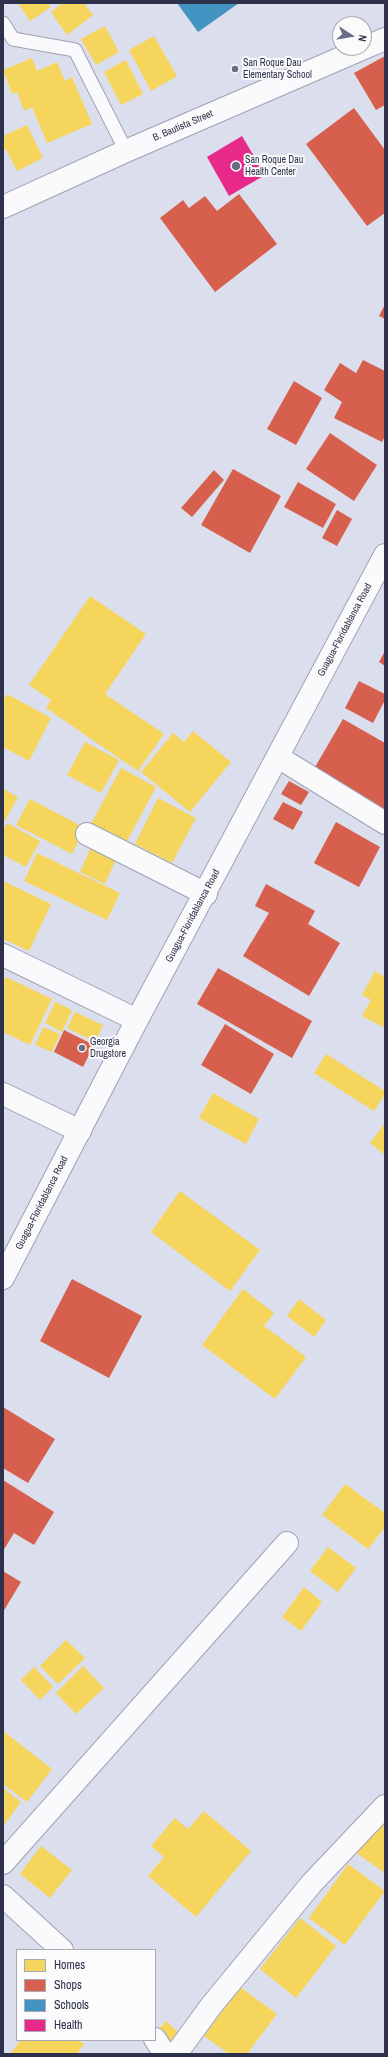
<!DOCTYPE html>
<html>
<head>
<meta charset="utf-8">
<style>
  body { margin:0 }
  #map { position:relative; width:388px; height:2057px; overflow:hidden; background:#dbdeed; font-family:"Archivo Narrow",sans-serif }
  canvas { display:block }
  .frame { position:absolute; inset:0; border:4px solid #2d314c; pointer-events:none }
  .legend { position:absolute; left:16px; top:1949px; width:140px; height:92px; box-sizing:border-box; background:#fbfbfb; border:1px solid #a9aab5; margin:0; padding:5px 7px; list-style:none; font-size:12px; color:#2d314c }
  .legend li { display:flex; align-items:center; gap:8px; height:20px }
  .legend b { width:20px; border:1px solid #a9aab5 }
  .north { position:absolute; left:332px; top:16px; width:40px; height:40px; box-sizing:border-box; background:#fbfbfb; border:1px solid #a9aab5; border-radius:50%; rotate:102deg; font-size:11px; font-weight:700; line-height:16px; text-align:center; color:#2d314c }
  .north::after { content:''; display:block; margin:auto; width:14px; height:18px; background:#6a6e84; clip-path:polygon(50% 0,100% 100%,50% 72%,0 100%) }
</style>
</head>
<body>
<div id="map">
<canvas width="388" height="2057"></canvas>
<div class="frame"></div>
<ul class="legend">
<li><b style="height:11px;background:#f6d55c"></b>Homes</li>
<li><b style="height:11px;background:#d6604d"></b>Shops</li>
<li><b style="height:11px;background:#4393c3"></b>Schools</li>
<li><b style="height:11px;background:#e7298a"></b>Health</li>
</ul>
<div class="north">N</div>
</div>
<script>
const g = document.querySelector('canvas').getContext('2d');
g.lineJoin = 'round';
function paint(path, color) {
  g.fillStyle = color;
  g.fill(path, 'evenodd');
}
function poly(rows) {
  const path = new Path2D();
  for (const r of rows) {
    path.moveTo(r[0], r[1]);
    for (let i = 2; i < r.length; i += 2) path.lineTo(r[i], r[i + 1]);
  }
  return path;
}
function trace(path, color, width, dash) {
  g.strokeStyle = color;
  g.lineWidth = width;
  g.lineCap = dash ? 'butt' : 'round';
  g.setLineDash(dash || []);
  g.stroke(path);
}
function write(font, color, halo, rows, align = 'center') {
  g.font = font + ' "Archivo Narrow",sans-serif';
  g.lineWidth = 4;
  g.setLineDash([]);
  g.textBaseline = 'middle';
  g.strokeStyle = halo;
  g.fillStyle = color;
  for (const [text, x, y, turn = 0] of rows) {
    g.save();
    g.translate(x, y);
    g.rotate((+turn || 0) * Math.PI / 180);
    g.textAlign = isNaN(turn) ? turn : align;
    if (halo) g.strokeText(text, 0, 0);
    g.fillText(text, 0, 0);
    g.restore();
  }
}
paint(poly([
  [18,3,48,3,51,7,30,21],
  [63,3,84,3,93,15,67,35,51,12],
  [105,26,119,52,96,65,81,39],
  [154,36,177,76,151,91,129,50],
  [32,58,37,71,57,62,65,81,72,77,92,124,47,143,32,107,24,111,17,92,12,94,3,70],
  [126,60,143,94,121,105,104,72],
  [27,125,43,158,17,171,6,149,3,150,3,136],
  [90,596,146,634,105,694,164,734,138,771,46,708,51,700,29,685],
  [7,694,51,718,29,761,3,747,3,701],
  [193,731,231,762,190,812,141,772,173,733,184,742],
  [85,742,119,760,101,793,67,775],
  [121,768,156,787,126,843,91,824],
  [3,789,18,797,3,824],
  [158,798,196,818,172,863,135,844],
  [30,799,85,828,72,854,16,825],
  [7,823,40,841,26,867,3,855,3,830],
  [91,847,116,859,105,884,80,872],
  [37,853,120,893,107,920,24,881],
  [3,881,51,904,29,951,3,939],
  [375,971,385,977,385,1028,362,1016,371,1000,362,995],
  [6,977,52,999,30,1045,3,1032,3,983],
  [55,1002,72,1010,62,1032,45,1023],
  [75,1012,103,1025,95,1042,67,1028],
  [43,1027,60,1034,52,1052,35,1045],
  [326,1054,385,1091,385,1094,374,1111,314,1073],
  [213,1093,259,1119,246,1144,199,1118],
  [385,1123,385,1155,370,1143],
  [180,1191,260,1250,230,1291,151,1232],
  [243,1289,274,1313,264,1326,306,1357,275,1399,202,1345],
  [299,1299,326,1320,314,1337,287,1316],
  [345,1484,385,1513,385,1527,368,1549,322,1515],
  [328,1547,356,1568,338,1592,310,1571],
  [304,1587,322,1602,301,1631,282,1617],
  [66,1640,85,1658,58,1684,40,1666],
  [83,1666,104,1688,76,1714,56,1693],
  [34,1667,53,1687,40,1700,21,1680],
  [3,1731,52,1769,27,1802,3,1784],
  [3,1788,21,1802,3,1826],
  [204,1811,251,1851,196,1917,148,1876,164,1857,151,1846,175,1818,188,1829],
  [385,1811,385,1873,356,1853],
  [41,1846,72,1870,50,1898,20,1874],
  [348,1864,385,1891,345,1945,309,1918],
  [300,1918,336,1946,296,1998,260,1969],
  [240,1987,277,2014,247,2054,229,2054,204,2036],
  [166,2021,180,2034,171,2044,157,2031],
  [21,2040,78,2040,84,2044,77,2054,10,2054]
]), '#f6d55c');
paint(poly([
  [385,56,385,105,376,110,354,73],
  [354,108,385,150,385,213,367,226,306,144],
  [239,194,277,244,215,292,160,218,183,200,189,208,205,196,217,211],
  [385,304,385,319,379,316],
  [363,360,385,371,385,436,382,442,334,418,342,402,324,390,340,363,356,373],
  [294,381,322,398,296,445,267,429],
  [330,433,377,465,354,501,306,469],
  [233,469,281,496,250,553,201,525],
  [214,470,224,480,192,517,181,508],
  [298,482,336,504,323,528,284,507],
  [337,510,352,519,337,546,322,538],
  [385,651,385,666,379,662],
  [359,681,385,694,385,700,373,723,345,708],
  [343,719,385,743,385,816,311,774],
  [289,781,309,792,301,805,281,794],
  [283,802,303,812,293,830,273,819],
  [336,822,380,847,359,887,314,863],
  [266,884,315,911,308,924,340,943,309,996,243,956,269,913,255,906],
  [218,968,312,1021,292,1058,197,1004],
  [225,1024,274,1054,251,1094,201,1065],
  [64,1030,94,1045,83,1067,54,1052],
  [72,1279,142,1316,109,1378,40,1341],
  [3,1407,55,1439,28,1483,3,1468],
  [3,1480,54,1512,34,1545,14,1533,3,1551],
  [3,1571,21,1582,3,1612]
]), '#d6604d');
paint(poly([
  [177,3,239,3,198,32]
]), '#4393c3');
paint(poly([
  [242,136,265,175,229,196,207,157]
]), '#e7298a');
const lane = poly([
  [3,23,13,39,75,50,126,151]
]);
const street = poly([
  [278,757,385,823],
  [87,834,206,894],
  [3,955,137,1020],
  [3,1094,80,1131],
  [3,1863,287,1543],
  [3,1896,62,1950],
  [155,2039,165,2054],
  [176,2054,211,2006,312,1883,385,1806]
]);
const secondary = poly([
  [364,48,385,39],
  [3,207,126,151,364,48]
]);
const primary = poly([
  [3,1278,137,1020,385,555]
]);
trace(lane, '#9ea2b4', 15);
trace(street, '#9ea2b4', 24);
trace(secondary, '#9ea2b4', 24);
trace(primary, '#9ea2b4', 24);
trace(lane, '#fafafc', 13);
trace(street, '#fafafc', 22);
trace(secondary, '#fafafc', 22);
trace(primary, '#fafafc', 22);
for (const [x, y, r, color] of [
  [235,69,4,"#6a6e84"],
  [236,166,5,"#6a6e84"],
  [82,1048,4,"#6a6e84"]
]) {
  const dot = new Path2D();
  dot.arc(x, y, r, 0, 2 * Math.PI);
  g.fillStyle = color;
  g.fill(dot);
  trace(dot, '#fbfbfb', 1.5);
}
write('10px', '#2d314c', '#fbfbfb', [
  ["San Roque Dau",243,63],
  ["Elementary School",243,75],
  ["San Roque Dau",245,160],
  ["Health Center",245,172],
  ["Georgia",90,1042],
  ["Drugstore",90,1054]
], 'left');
write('10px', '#2d314c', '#fbfbfb', [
  ["B. Bautista Street",183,126,-23],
  ["Guagua-Floridablanca Road",345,630,-62],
  ["Guagua-Floridablanca Road",193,916,-62],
  ["Guagua-Floridablanca Road",42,1203,-63]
]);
</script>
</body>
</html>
